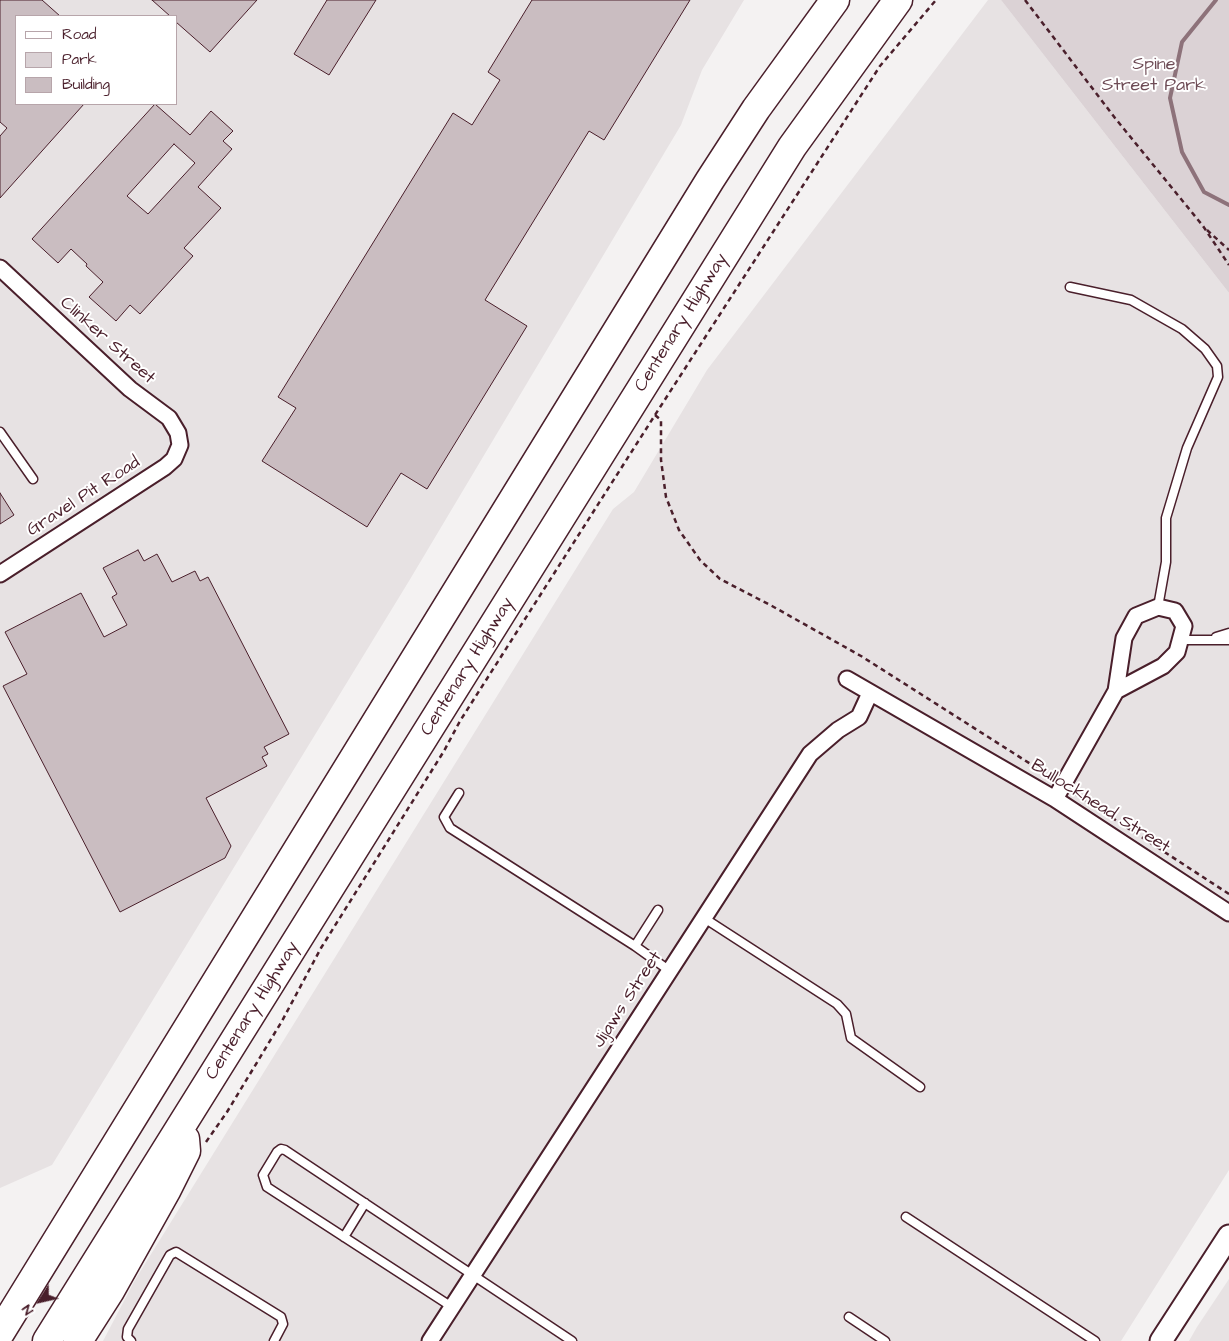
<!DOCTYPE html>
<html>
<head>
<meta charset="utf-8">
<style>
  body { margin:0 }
  #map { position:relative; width:1229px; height:1341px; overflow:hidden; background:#f4f2f2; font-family:"Architects Daughter",sans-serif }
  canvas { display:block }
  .legend { position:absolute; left:15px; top:15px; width:162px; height:90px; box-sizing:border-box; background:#fff; border:1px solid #b7a5aa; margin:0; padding:6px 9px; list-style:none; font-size:15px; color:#4a1f2b }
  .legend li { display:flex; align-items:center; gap:10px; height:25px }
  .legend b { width:25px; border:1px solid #b7a5aa }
  .north { position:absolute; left:15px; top:1276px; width:50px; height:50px; -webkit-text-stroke:4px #fff; paint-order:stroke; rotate:235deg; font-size:14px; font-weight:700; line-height:20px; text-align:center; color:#4a1f2b }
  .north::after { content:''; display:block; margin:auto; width:18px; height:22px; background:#4a1f2b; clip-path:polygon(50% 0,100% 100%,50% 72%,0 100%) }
</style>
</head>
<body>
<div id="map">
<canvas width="1229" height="1341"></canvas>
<ul class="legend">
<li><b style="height:6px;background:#fff"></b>Road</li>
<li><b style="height:14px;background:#dbd2d5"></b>Park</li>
<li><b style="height:14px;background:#cabdc1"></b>Building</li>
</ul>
<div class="north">N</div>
</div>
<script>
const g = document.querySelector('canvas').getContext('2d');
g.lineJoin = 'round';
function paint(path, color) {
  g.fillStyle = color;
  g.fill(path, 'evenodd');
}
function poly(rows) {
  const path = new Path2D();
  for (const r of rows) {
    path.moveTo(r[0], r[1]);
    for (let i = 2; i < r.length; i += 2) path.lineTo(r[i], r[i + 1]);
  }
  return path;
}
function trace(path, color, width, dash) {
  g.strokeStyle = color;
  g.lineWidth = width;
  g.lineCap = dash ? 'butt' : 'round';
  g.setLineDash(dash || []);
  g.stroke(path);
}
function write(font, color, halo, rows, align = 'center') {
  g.font = font + ' "Architects Daughter",sans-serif';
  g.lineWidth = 4;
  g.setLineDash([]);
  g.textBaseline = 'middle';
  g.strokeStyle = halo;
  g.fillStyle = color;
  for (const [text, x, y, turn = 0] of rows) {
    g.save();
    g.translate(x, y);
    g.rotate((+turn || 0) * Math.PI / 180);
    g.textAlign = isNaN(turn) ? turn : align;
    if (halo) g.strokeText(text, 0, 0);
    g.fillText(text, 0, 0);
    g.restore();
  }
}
paint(poly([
  [0,0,744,0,702,70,681,125,409,581,52,1165,0,1188],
  [16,16,176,16,176,104,16,104],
  [988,0,1001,0,1229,293,1229,1170,1121,1341,103,1341,135,1280,613,509,634,492,707,370],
  [1229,1279,1229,1341,1189,1341,1197,1327]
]), '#e7e2e3');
paint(poly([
  [1001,0,1229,0,1229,293]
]), '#dbd2d5');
trace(poly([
  [1216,0,1182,42,1170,98,1182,152,1204,192,1229,205]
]), '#8d727a', 4);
const building = poly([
  [0,0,42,0,60,16,16,16,16,104,84,104,0,198,0,136,7,128,0,122,0,0],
  [152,0,257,0,210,52,176,22,176,16,170,16,152,0],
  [327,0,376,0,329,75,294,54,327,0],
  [532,0,690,0,604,140,589,131,485,300,527,326,427,489,401,473,367,527,262,461,296,408,278,397,453,113,472,125,500,80,488,72,532,0],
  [155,104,190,135,211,111,233,131,223,141,232,149,198,187,221,208,184,248,193,256,140,314,130,305,116,321,89,297,103,282,86,266,87,264,71,249,58,263,32,239,155,104],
  [174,144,195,163,148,214,127,196,174,144],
  [0,493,14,515,0,524,0,493],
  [138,550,144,561,157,554,172,582,195,571,200,581,208,577,289,734,264,747,268,754,262,757,267,766,206,798,231,846,225,858,120,912,3,686,27,674,5,632,81,593,104,637,127,625,112,597,117,594,103,568,138,550]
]);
paint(building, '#cabdc1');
trace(building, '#4a1f2b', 1);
const lane = poly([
  [1070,287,1131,300,1182,329,1205,349,1217,366,1218,377,1187,448,1166,518,1166,562,1158,607],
  [0,432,33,479],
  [1216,637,1229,633],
  [1180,640,1229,640],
  [459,793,444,817,450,828,635,946],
  [658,910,635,946,670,971],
  [704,918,837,1004,846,1014,851,1038,920,1087],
  [906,1217,1095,1341],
  [344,1237,365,1203],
  [452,1307,267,1187,263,1175,277,1152,281,1149,285,1150,572,1341],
  [849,1317,885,1341],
  [131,1341,127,1337,128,1329,170,1255,176,1252,281,1317,283,1324,274,1341]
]);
const street = poly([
  [0,268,130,389,169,418,178,433,180,445,174,459,165,467,0,574],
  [847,679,1055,799,1229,913],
  [1055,799,1116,691,1124,638,1136,616,1158,607,1175,611,1184,626,1177,652,1163,666,1116,691],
  [430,1341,810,754,838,730,859,717,870,693]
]);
const secondary = poly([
  [1161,1341,1229,1236]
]);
const highway = poly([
  [0,1333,710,180,756,109,835,0],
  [47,1341,792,147,898,0],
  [78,1341,110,1291,166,1191,186,1151,185,1139]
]);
trace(lane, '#4a1f2b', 11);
trace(street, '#4a1f2b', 19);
trace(secondary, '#4a1f2b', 25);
trace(highway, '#4a1f2b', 31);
trace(poly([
  [1025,0,1115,118,1203,226,1229,265],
  [1207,230,1229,250],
  [655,415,661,420,661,460,666,497,679,530,700,560,720,579,772,606,861,656,1051,777],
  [1074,793,1229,894],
  [206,1142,227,1112,282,1021,321,948,444,751,460,721,655,415,880,66,936,0]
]), '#4a1f2b', 2.5, [5, 4]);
trace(lane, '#fff', 8);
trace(street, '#fff', 15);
trace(secondary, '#fff', 21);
trace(highway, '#fff', 28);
write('18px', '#6e4c56', '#fff', [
  ["Spine",1154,65],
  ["Street Park",1154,86]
]);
write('18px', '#4a1f2b', '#fff', [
  ["Centenary Highway",682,323,-58],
  ["Clinker Street",107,341,42],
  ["Gravel Pit Road",84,497,-33],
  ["Centenary Highway",468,667,-58],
  ["Bullockhead Street",1100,807,32],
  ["Jijaws Street",628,1000,-57],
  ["Centenary Highway",253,1011,-58]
]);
</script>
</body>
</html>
